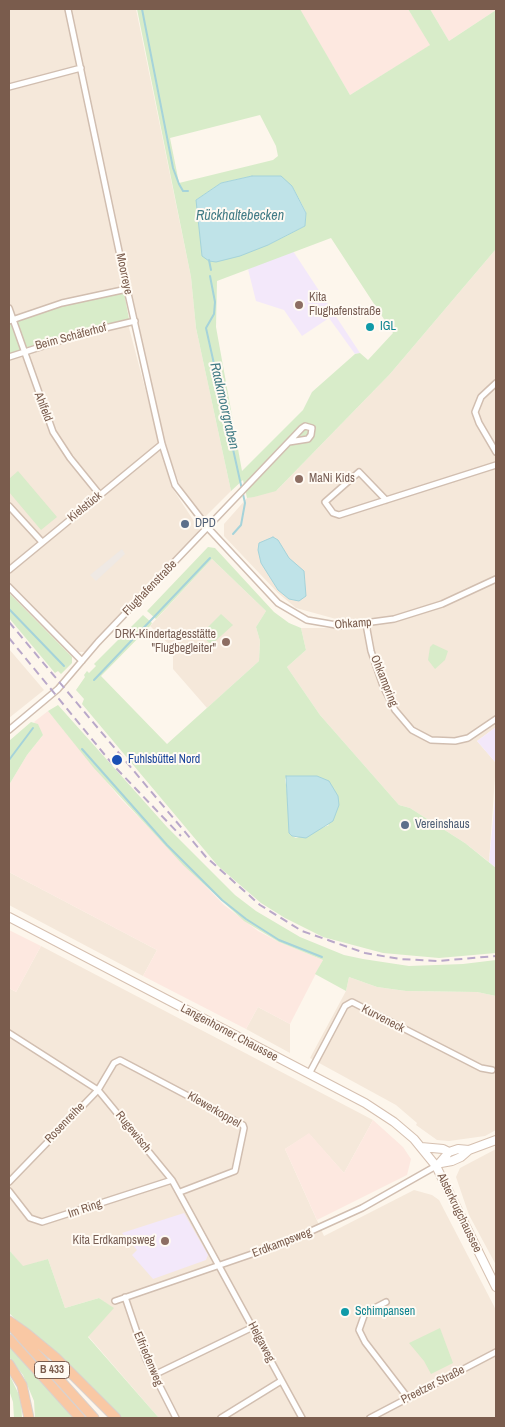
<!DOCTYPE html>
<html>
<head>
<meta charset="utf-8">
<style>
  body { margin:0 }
  #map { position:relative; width:505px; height:1427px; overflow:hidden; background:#fdf6ec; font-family:"Archivo Narrow",sans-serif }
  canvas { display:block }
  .frame { position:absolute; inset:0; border:10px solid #7a5c4d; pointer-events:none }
</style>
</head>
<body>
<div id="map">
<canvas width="505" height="1427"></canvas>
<div class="frame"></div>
</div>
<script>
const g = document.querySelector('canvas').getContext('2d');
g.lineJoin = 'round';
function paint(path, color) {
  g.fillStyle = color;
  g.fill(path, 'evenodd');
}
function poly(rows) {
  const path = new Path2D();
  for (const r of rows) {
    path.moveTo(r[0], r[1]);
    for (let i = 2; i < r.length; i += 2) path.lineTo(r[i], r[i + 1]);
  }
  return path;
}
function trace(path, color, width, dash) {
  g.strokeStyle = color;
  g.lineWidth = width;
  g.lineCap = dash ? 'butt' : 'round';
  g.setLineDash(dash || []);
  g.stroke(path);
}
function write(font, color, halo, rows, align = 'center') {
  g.font = font + ' "Archivo Narrow",sans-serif';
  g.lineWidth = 4;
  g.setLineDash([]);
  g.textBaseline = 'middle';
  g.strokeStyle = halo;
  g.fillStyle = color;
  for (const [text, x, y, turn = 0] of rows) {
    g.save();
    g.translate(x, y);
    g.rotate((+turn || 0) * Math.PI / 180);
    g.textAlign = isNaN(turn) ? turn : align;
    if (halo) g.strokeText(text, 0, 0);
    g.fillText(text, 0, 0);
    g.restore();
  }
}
paint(poly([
  [9,9,136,9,191,277,196,328,231,491,204,518,197,513,179,483,168,454,125,291,102,186,124,292,9,324],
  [496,249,496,727,477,741,496,763,489,862,465,843,410,808,399,805,320,715,287,667,306,650,301,628,355,628,368,627,366,622,347,622,296,608,278,593,224,536,224,524,247,498,277,490,390,374],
  [128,324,171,486,199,529,198,535,85,652,77,652,72,657,9,593,9,360,85,335],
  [212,559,266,611,256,627,260,641,259,661,207,708,173,669,173,648,150,626],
  [9,649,44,690,9,718],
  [9,872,157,950,143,976,9,905],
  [41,946,373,1120,344,1173,309,1134,285,1149,324,1236,414,1190,432,1195,439,1200,496,1310,496,1418,159,1418,88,1336,113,1308,99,1298,65,1308,48,1259,23,1267,9,1250,9,988,16,992],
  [349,977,377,987,406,991,477,992,496,996,496,1130,485,1136,449,1141,437,1140,416,1125,417,1123,396,1105,310,1058,346,991],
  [258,1007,290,1024,290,1053,246,1029],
  [496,1149,496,1265,469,1215,456,1177,460,1168]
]), '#f5e8da');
paint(poly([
  [299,9,408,9,431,45,350,95],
  [430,9,496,9,496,10,449,41],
  [48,711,120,798,224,905,258,931,279,942,323,960,290,1024,258,1007,246,1029,143,976,157,950,9,872,9,785,27,755,43,735,34,722],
  [9,930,41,946,16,992,9,988],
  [373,1120,403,1147,411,1159,407,1175,317,1220,285,1149,309,1133,344,1173]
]), '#fde8e0');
paint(poly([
  [122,549,125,554,96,581,90,575]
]), '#efe9e4');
paint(poly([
  [293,251,360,353,355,354,329,318,302,336,284,310,256,301,248,269],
  [496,727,496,763,477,741],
  [496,788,496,868,489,862],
  [184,1213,208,1255,206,1260,153,1279,132,1255,137,1250,122,1233]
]), '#f3e8fa');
paint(poly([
  [137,9,300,9,350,95,430,45,408,9,430,9,449,41,496,10,496,249,390,374,276,491,254,497,247,498,243,480,231,491,196,328,191,277],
  [260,115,276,146,278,156,273,160,179,183,170,138],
  [252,176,292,186,306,212,305,226,268,245,196,200,221,183],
  [331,238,393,333,368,360,360,353,355,354,312,392,303,410,242,471,216,327,217,281],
  [124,292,129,319,62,336,9,354,9,324,69,304],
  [18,471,57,517,41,530,9,492,9,479],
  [208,547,215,548,274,612,289,623,301,628,306,650,287,667,320,715,399,805,410,808,465,843,496,868,496,953,439,958,383,953,323,937,285,918,261,903,218,866,82,704,84,699,76,690,85,677,84,675,87,671,89,673,96,666,94,664,143,615,152,623,150,626,101,676,167,744,259,661,260,641,256,627,266,611,212,559,156,619,147,611],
  [285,778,329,825,296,838,292,836,289,833,289,805],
  [9,593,72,657,72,663,61,674,58,671,55,673,9,618],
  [221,614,233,625,211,645,201,634],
  [433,644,448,651,445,660,435,669,428,660,430,647],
  [58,705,167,827,235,895,256,911,300,937,344,955,363,959,409,966,463,964,496,960,496,996,477,992,406,991,377,987,349,977,346,991,315,974,323,960,279,942,244,921,183,865,93,767,48,711],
  [31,722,38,724,43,735,27,755,9,785,9,741],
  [9,1250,23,1266,48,1259,65,1308,99,1298,114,1308,88,1337,159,1418,119,1418,9,1313],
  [440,1328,453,1363,431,1374,424,1361,409,1343],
  [9,1345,75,1418,35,1418,34,1401,23,1375,9,1357],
  [9,1374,21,1399,22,1418,14,1418,13,1402,9,1390]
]), '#d8ecc9');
const water = poly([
  [252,176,281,176,292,186,306,213,305,226,268,245,240,256,216,262,209,261,202,256,196,200,221,183,252,176],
  [273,537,278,540,289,558,304,571,306,596,299,601,289,599,278,590,261,563,258,550,259,543,273,537],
  [286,776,317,776,329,781,338,796,339,805,333,821,306,838,292,836,289,833,286,776]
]);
paint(water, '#bfe3e8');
trace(water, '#a5d3da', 1);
trace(poly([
  [142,9,173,168,179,184,183,191,188,191],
  [209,260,211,270],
  [210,276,215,302,214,314,206,328,245,503,241,525,233,534],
  [9,609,64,666],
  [94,680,210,558],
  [82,749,167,845,222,900,246,919,279,940,322,957],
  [9,760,33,728]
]), '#a5d3da', 2);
const minor = poly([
  [68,9,127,289,162,444,175,485,209,529,278,603,307,620,342,626,394,619,442,604,496,579],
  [9,87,81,68],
  [9,308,53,432,70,458,100,495],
  [9,321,62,303,127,289],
  [9,357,84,333,135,321],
  [496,383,481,397,475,412,479,423,496,452],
  [386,500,359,472,325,502,333,513,339,515,496,465],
  [9,506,42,542],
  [9,570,162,444],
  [9,587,82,661],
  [366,624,371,651,383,686,395,710,412,730,431,740,455,741,468,738,496,719],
  [9,730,58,689,98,642,302,428,305,426,312,428,311,435,308,439,289,442],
  [9,1033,98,1090,172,1180,302,1418],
  [309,1074,345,1006,352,1002,481,1068,492,1070],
  [9,1182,98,1090,114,1063,120,1060,243,1125,244,1128,235,1171,180,1192],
  [9,1191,30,1218,42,1222,172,1180],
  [125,1297,146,1359,176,1418],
  [115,1301,287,1242,362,1208,436,1166],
  [386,1302,365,1313,359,1330,365,1342,408,1398],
  [154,1375,253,1327],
  [221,1418,281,1381],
  [370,1418,496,1352]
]);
const secondary = poly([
  [9,917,365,1103,394,1122,414,1139,436,1166,496,1287],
  [421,1147,443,1149,449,1152],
  [441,1163,452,1161,461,1157,469,1150,496,1140],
  [438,1165,449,1152,458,1149,469,1150]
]);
const trunk = poly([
  [9,1321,26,1333,55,1357,116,1418],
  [14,1329,94,1418],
  [9,1339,80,1418],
  [9,1364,22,1385,29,1418]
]);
trace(minor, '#d1beb0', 8);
trace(secondary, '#d6c0b0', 10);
trace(trunk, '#dad1cd', 11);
trace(minor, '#fff', 5);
trace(secondary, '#fff', 8);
trace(trunk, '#f9c8a4', 9);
trace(poly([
  [9,622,206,857,260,905,302,931,365,953,400,959,438,961,496,956],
  [9,638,114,766,181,836]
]), '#b9a8c9', 2, [8, 5]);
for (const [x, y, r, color] of [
  [299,305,5,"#8d6e63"],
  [370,327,5,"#0f9aa8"],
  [299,479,5,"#8d6e63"],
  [185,524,5,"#5c6f8a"],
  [226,642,5,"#8d6e63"],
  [117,760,6,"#1a4fb4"],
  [405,825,5,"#5c6f8a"],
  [165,1241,5,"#8d6e63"],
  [345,1312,5,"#0f9aa8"]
]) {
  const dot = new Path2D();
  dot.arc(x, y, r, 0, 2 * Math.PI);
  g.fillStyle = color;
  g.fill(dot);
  trace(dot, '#fffaf3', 2);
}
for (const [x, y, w] of [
  [52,1370,35]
]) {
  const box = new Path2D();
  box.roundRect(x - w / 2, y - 8.5, w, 17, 4);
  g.fillStyle = '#fffaf3';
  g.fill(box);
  trace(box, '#7a5c4d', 1);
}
write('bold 11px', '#7a5c4d', null, [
  ["B 433",52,1370]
]);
write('12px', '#7a5c4d', '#fffaf3', [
  ["Moorreye",124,274,78],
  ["Beim Schäferhof",71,337,-15],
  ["Ahlfeld",43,407,69],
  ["Kielstück",85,507,-39],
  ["Flughafenstraße",150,588,-46],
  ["Ohkamp",353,624,-4],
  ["Ohkampring",384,681,68],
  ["Kurveneck",383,1019,27],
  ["Langenhorner Chaussee",229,1033,28],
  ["Klewerkoppel",214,1110,30],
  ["Rosenreihe",65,1123,-46],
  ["Rugewisch",133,1132,51],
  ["Im Ring",85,1209,-19],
  ["Alsterkrugchaussee",459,1213,64],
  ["Erdkampsweg",282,1243,-21],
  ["Helgaweg",261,1342,62],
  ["Elfriedenweg",148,1359,67],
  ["Preetzer Straße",433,1385,-27]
]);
write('12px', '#785e54', '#fffaf3', [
  ["Kita",309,298],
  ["Flughafenstraße",309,312],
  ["MaNi Kids",309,479],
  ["DRK-Kindertagesstätte",216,635,"right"],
  ["\"Flugbegleiter\"",216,649,"right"],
  ["Kita Erdkampsweg",155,1241,"right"]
], 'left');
write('12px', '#0d838f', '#fffaf3', [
  ["IGL",380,327],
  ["Schimpansen",355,1312]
], 'left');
write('12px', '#4e5e75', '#fffaf3', [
  ["DPD",195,524],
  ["Vereinshaus",415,825]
], 'left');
write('12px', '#164399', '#fffaf3', [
  ["Fuhlsbüttel Nord",128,760]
], 'left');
write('italic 14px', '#437c86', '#fffaf3', [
  ["Rückhaltebecken",240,216],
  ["Raakmoorgraben",224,406,77]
]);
</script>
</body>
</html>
